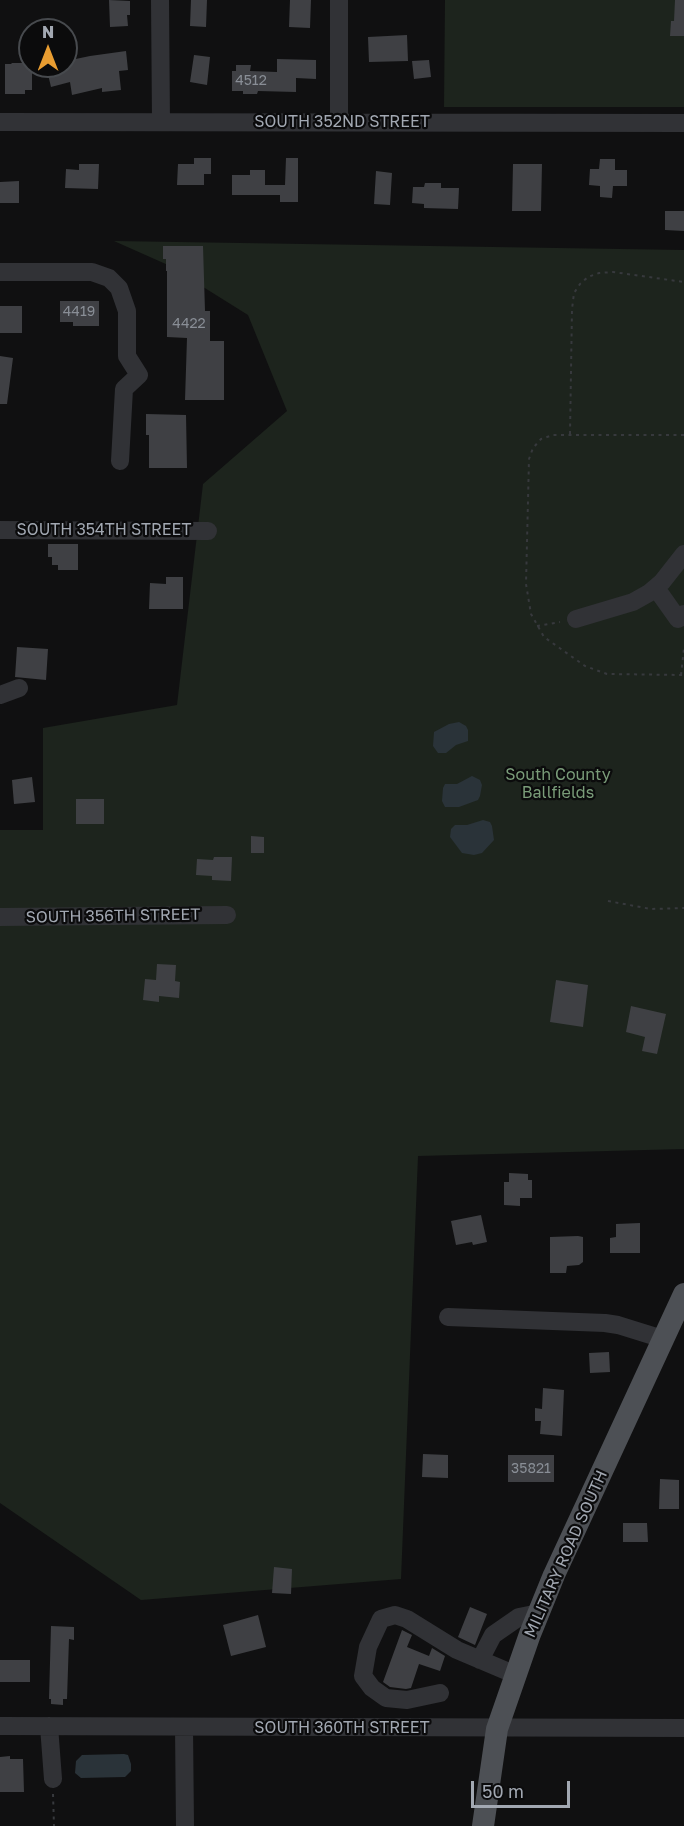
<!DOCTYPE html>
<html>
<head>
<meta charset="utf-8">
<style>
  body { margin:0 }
  #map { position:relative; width:684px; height:1826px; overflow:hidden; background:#101011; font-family:"Golos Text",sans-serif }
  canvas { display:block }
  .north { position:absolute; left:18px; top:18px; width:60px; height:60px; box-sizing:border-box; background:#0b0b0c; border:2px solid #474a4e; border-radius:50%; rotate:0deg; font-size:16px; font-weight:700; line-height:24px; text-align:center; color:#a2a8b2 }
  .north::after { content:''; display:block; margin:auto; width:21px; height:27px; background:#e99d31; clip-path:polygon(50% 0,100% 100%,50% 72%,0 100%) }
  .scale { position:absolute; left:471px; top:1781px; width:99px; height:27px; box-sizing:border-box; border:3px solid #a2a8b2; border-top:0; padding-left:8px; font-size:18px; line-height:21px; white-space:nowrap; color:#a2a8b2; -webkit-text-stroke:4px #0b0b0c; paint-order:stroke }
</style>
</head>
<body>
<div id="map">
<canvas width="684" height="1826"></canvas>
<div class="north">N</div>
<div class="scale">50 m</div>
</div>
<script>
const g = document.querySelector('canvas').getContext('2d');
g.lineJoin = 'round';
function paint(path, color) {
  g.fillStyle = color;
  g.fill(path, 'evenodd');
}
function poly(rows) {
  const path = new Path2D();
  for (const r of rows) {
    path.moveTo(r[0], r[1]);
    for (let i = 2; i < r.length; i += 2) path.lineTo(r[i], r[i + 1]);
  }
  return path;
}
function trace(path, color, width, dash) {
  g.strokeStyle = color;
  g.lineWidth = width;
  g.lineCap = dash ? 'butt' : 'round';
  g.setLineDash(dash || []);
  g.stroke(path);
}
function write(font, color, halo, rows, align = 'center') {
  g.font = font + ' "Golos Text",sans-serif';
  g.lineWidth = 4.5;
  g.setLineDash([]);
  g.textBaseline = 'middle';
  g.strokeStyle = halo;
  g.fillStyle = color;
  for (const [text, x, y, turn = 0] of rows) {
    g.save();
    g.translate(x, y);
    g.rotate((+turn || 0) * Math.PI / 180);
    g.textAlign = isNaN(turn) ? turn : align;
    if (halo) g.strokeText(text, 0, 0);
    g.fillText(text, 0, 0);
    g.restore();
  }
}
paint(poly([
  [445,0,684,0,684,107,444,107],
  [114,241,684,250,684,1149,418,1156,401,1579,141,1600,0,1503,0,830,43,830,43,728,177,705,203,484,287,411,248,315,168,265]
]), '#1d241d');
paint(poly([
  [459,722,466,726,468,730,468,741,456,745,446,753,438,753,433,746,434,732,449,724],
  [472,776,480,780,482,785,480,796,478,800,459,807,445,807,442,801,443,788,445,784,457,784],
  [483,820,490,822,492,826,494,840,482,853,474,855,462,853,450,837,451,829,455,825,467,825],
  [124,1754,128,1755,131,1764,131,1771,125,1777,81,1778,75,1773,76,1761,82,1755]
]), '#2a3339');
paint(poly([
  [109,0,130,1,130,15,127,15,128,26,110,27],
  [191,0,207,0,206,27,190,26],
  [290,0,311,0,310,28,289,27],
  [675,0,684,0,684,36,670,36,671,21,674,21],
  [407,35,408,61,369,62,368,37],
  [126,51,128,70,119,71,121,90,102,92,102,88,72,95,70,82,51,87,46,66,66,66,66,61,90,56],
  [194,55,210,57,207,85,190,82],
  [277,59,316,60,316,79,296,78,296,92,258,91,257,94,243,94,243,91,232,91,232,71,236,71,236,65,251,65,250,71,277,72],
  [429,60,431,77,414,79,412,61],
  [12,63,30,63,30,66,32,66,32,90,25,90,25,94,5,94,5,64,11,64],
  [194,158,211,158,211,174,204,174,204,185,177,185,178,164,194,164],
  [286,158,298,158,298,202,280,202,280,195,232,195,232,175,250,175,250,170,265,170,265,185,285,185],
  [600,159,615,159,615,170,627,170,627,186,613,186,612,198,600,197,600,186,589,185,590,169,599,169],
  [79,164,99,164,98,189,65,188,66,169,79,170],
  [513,164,542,164,541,211,512,211],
  [376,171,392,173,390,205,374,204],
  [19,181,19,203,0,203,0,182],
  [425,183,441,183,441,188,459,188,458,209,424,208,424,204,412,203,413,187,424,187],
  [665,211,684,211,684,231,665,230],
  [163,246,203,246,205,311,210,311,210,341,224,341,224,400,185,400,187,338,167,337,167,271,166,271,166,259,163,259],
  [60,301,99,301,99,326,73,326,73,322,60,322],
  [0,306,22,306,22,333,0,333],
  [0,356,13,358,7,404,0,404],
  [146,414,186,415,187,468,149,468,149,435,146,435],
  [48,544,78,544,78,570,58,570,58,565,52,565,52,557,48,557],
  [166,577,183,577,183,609,149,609,150,583,166,584],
  [17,647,48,649,46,680,15,677],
  [32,777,35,802,14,804,12,780],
  [76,799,104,799,104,824,76,824],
  [251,836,264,837,264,853,251,853],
  [214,857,232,857,231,881,212,880,212,876,196,875,197,859,213,860],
  [157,964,176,965,175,981,180,982,179,998,159,996,159,1002,143,1000,145,979,156,980],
  [556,980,588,985,583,1027,550,1022],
  [631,1006,666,1014,657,1054,642,1051,645,1037,626,1032],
  [509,1173,528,1174,528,1180,532,1180,532,1198,520,1198,520,1206,504,1205,504,1182,509,1182],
  [481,1215,487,1242,473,1245,472,1242,456,1245,451,1221],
  [640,1223,640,1253,610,1253,610,1238,616,1237,616,1224],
  [578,1236,583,1237,583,1262,579,1265,567,1266,566,1273,550,1273,550,1237],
  [609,1352,610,1372,590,1373,589,1353],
  [543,1388,564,1390,562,1436,540,1434,541,1421,535,1421,535,1408,542,1409],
  [423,1454,448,1455,448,1478,422,1477],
  [508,1455,554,1455,554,1482,508,1482],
  [660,1479,679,1480,679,1509,659,1509],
  [623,1523,647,1523,648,1542,623,1542],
  [274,1567,292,1569,291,1594,272,1593],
  [470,1607,487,1614,475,1645,458,1637],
  [258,1615,266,1647,231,1656,223,1625],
  [51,1626,74,1627,74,1640,69,1639,67,1699,63,1699,63,1705,51,1704,51,1699,49,1699],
  [402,1630,412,1635,407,1647,429,1656,432,1648,445,1656,440,1671,419,1664,411,1688,406,1689,390,1687,383,1682],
  [0,1660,30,1660,30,1682,0,1682],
  [10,1756,10,1759,23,1759,24,1792,0,1792,0,1757]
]), '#3f4044');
trace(poly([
  [570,434,572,309,574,293,580,284,588,277,599,273,613,272,684,282],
  [684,435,553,435,541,439,533,448,529,459,526,584,531,614,544,637,585,666,607,674,684,675],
  [537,626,560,622],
  [681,675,684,648],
  [608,901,651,909,684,908],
  [53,1794,54,1826]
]), '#37393d', 2, [3, 4.5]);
trace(poly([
  [160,0,161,122],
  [339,0,339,122],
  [0,122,684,123],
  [0,272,92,272,109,278,119,288,127,311,127,356,139,375,124,389,120,461],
  [0,530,208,531],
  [656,588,678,619,684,614],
  [576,619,633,602,649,593,662,582,684,554],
  [0,695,19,688],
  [0,917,227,915],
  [448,1317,605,1323,618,1325,663,1339],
  [480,1660,493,1635,519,1617,539,1613],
  [440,1693,407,1700,386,1698,372,1688,363,1676,368,1647,381,1619,395,1615,407,1619,457,1650,516,1675],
  [0,1726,684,1728],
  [49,1726,53,1779],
  [184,1727,185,1826]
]), '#313236', 18);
trace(poly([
  [483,1826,497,1729,530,1634,554,1575,684,1294]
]), '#4d5055', 22);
write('14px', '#898e96', null, [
  ["4512",251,81],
  ["4419",79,312],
  ["4422",189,324],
  ["35821",531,1469]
]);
write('16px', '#a2a8b2', '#0b0b0c', [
  ["SOUTH 352ND STREET",342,122],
  ["SOUTH 354TH STREET",104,530],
  ["SOUTH 356TH STREET",113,916,-1],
  ["MILITARY ROAD SOUTH",566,1554,-66],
  ["SOUTH 360TH STREET",342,1728]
]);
write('16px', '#7a9c79', '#0b0b0c', [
  ["South County",558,775],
  ["Ballfields",558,793]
]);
</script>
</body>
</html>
